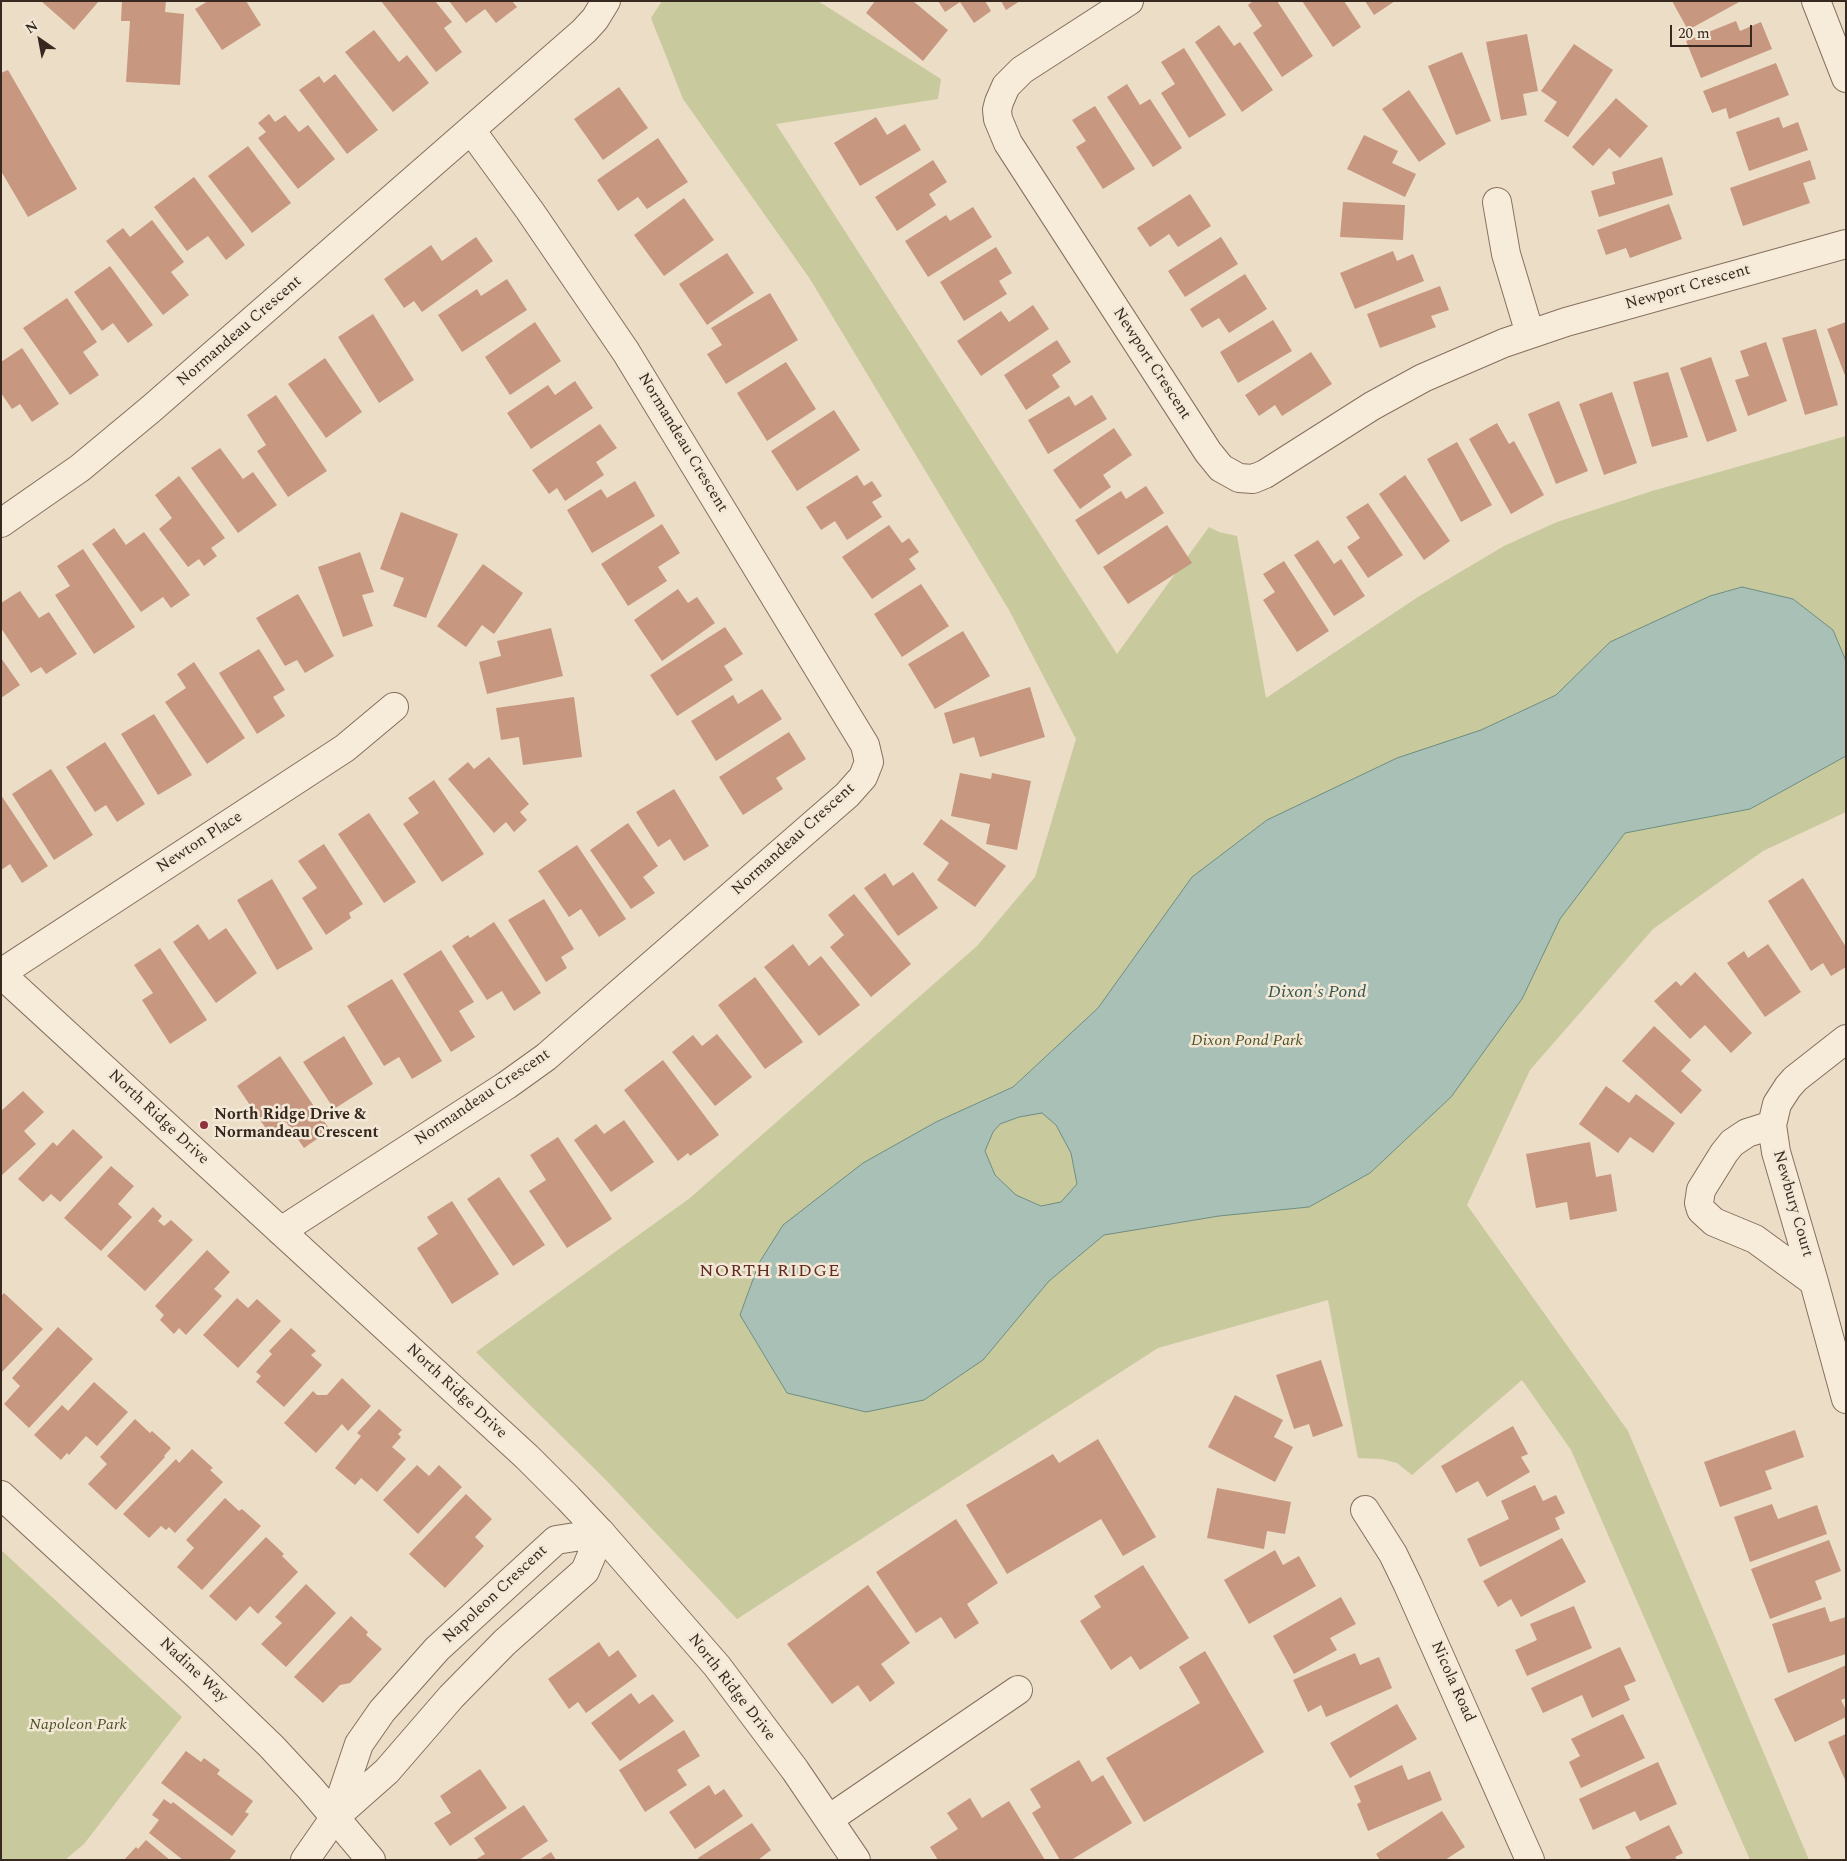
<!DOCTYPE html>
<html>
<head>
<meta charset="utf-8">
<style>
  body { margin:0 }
  #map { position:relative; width:1847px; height:1861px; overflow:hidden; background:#ecddc7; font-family:Spectral,serif }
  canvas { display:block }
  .frame { position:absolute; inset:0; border:2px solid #382920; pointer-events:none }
  .north { position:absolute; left:15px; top:15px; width:50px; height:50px; -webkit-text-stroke:4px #f3e8d6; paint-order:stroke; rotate:327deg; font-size:14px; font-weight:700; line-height:20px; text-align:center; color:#382920 }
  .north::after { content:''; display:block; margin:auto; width:18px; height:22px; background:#382920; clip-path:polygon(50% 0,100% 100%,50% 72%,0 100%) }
  .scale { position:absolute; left:1670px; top:25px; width:82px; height:22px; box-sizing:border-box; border:2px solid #382920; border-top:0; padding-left:6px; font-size:15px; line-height:18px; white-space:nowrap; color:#382920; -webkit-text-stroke:4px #f3e8d6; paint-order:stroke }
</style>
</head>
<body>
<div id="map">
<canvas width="1847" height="1861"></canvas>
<div class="frame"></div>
<div class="north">N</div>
<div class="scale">20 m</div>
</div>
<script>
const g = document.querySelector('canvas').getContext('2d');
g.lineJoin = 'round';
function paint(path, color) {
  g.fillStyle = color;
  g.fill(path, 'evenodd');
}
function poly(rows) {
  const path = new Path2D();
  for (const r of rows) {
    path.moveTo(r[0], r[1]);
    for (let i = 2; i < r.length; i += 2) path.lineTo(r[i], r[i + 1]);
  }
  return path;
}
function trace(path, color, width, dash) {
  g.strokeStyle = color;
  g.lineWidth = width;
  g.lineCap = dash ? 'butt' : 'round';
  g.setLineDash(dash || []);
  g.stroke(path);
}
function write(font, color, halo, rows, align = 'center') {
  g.font = font + ' Spectral,serif';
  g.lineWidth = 5;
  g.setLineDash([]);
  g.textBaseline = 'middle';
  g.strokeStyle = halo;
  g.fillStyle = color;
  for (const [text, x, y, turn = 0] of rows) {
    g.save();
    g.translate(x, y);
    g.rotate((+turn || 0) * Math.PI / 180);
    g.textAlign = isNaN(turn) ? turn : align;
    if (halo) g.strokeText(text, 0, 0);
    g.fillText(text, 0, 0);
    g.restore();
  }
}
paint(poly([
  [662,1,818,1,941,79,938,99,776,124,1117,654,1209,527,1219,532,1237,536,1266,698,1418,597,1504,546,1557,522,1652,491,1846,436,1846,812,1763,851,1653,929,1530,1070,1467,1205,1628,1431,1809,1860,1750,1860,1571,1450,1522,1380,1412,1475,1397,1463,1381,1459,1358,1458,1328,1300,1158,1348,737,1619,604,1478,476,1352,690,1198,977,946,1035,877,1076,739,1009,610,810,279,683,99,651,18],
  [1,1550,182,1717,84,1844,65,1860,1,1860]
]), '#c8c99c');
const water = poly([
  [1742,587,1793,599,1833,630,1846,661,1846,756,1750,809,1625,833,1560,919,1522,999,1451,1097,1370,1173,1309,1207,1219,1216,1104,1235,1049,1281,983,1360,924,1400,866,1412,787,1393,740,1315,759,1263,783,1225,863,1163,936,1122,1013,1087,1098,1008,1192,877,1267,820,1397,758,1481,730,1556,695,1610,642,1710,596,1742,587],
  [1042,1113,1056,1125,1071,1153,1077,1184,1061,1202,1041,1206,1016,1195,995,1175,985,1151,993,1132,1000,1124,1019,1117,1042,1113]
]);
paint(water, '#a8c0b6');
trace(water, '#6f8e83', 1);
paint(poly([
  [41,1,99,1,74,30],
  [122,1,166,1,165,12,184,14,180,85,126,82,130,21,121,21],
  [208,1,246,1,261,25,222,50,195,9],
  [381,1,435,1,452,22,444,28,462,52,436,72],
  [449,1,512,1,517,7,496,23,485,9,466,23],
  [875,1,913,1,948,30,923,61,866,13],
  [938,1,985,1,991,11,974,23,960,2,945,12],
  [1001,1,1020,1,1006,10],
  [1253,1,1277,1,1313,56,1282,77,1253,33,1262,26,1248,5],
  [1302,1,1344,1,1361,27,1333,47],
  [1365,1,1395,1,1374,15],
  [1672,1,1741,1,1688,30],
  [1736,21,1740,31,1761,22,1772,49,1701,78,1686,41],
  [1219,25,1234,46,1240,42,1273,90,1242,112,1195,42],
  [374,30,399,62,407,55,429,83,393,112,345,52],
  [1527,34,1538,91,1523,94,1527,115,1501,120,1486,42],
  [1574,44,1613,70,1568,137,1544,121,1557,102,1541,91],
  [1184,48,1226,115,1189,138,1161,93,1175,84,1161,62],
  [1462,52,1491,121,1456,135,1428,66],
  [1776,63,1789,95,1729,119,1726,108,1712,113,1703,91],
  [8,70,77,189,28,217,1,171,1,73],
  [335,74,378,130,347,154,299,90,319,76,324,83],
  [1127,84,1140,105,1150,99,1182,148,1153,167,1107,97],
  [619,87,648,128,603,160,574,119],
  [1409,90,1446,144,1419,162,1382,109],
  [1616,98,1648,126,1620,158,1609,148,1593,166,1572,147],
  [1095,106,1135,169,1103,189,1076,147,1086,141,1072,120],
  [269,114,275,122,285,115,299,132,308,125,335,159,298,189,258,138,266,132,258,123],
  [876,117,887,135,905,124,921,150,860,186,834,143],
  [1779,117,1783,128,1798,122,1808,150,1749,171,1736,132],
  [1364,135,1398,151,1392,163,1416,174,1405,197,1347,169],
  [658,138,688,182,647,209,638,197,618,211,597,180],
  [248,146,291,203,252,233,208,176],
  [1662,157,1673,195,1599,217,1591,191,1615,184,1612,172],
  [933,160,947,182,929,194,936,205,897,231,875,197],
  [1810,160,1816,179,1803,183,1810,203,1743,226,1730,188],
  [194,177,245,245,226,260,208,236,187,251,154,207],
  [1190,194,1211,226,1178,247,1169,234,1150,247,1137,228],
  [684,198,714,240,664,276,634,235],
  [1343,202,1405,205,1403,240,1340,237],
  [1669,204,1682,239,1630,258,1626,248,1606,255,1597,230],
  [973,207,992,237,928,277,905,241,946,215,950,221],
  [152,220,184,262,171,272,189,295,163,315,106,241,123,228,130,237],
  [476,237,493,261,422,312,414,301,404,308,384,279,431,245,442,261],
  [1221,237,1238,264,1185,297,1168,271],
  [996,247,1012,273,999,281,1007,294,964,321,940,282],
  [1393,251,1397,261,1413,254,1424,281,1355,309,1340,273],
  [727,253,754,293,707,325,679,284],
  [110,266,153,325,128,343,113,323,102,331,74,292],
  [1245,274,1267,309,1229,333,1219,318,1202,328,1190,309],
  [507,279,527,310,462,352,438,315,477,289,481,296],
  [1440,286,1449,310,1431,316,1436,327,1380,348,1367,314],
  [770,293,798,340,726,384,707,354,722,345,711,328],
  [67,298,97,342,83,352,99,375,70,395,23,328],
  [1033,305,1049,329,981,376,957,341,1001,311,1009,322],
  [373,314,414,380,379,403,338,337],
  [1273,320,1292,351,1238,383,1220,352],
  [535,322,561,361,510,395,485,357],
  [1846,322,1846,378,1827,329],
  [1816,329,1838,405,1805,415,1782,338],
  [1057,340,1071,362,1052,375,1060,387,1026,410,1004,375],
  [1766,342,1787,401,1748,416,1735,380,1749,376,1740,351],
  [22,348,59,404,32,422,20,404,12,409,1,393,1,362],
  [1311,352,1332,384,1282,416,1275,405,1259,416,1245,395],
  [1711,357,1737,431,1707,442,1680,368],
  [325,358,362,412,326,438,288,384],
  [786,362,816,409,767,441,737,393],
  [1668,372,1688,437,1652,447,1633,382],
  [575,381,593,408,531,449,507,413,548,385,555,395],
  [1612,392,1637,463,1604,475,1579,404],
  [276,395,327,471,288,497,257,451,266,445,247,415],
  [1092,395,1107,419,1048,454,1028,420,1069,396,1075,406],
  [1559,401,1588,471,1556,484,1528,414],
  [834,410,860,450,797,491,771,451],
  [1497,423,1509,444,1514,441,1544,495,1511,514,1469,439],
  [600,424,617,448,596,462,604,475,565,501,557,488,549,494,532,470],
  [1114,428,1132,455,1103,475,1111,487,1080,509,1053,470],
  [1457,442,1492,505,1461,522,1427,459],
  [220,448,243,479,253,472,277,505,238,533,191,468],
  [857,475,864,486,872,481,882,496,872,502,882,517,847,540,835,521,821,530,806,507],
  [1405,475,1450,541,1424,560,1379,494],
  [179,476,225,538,211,548,217,556,204,566,199,559,188,567,159,529,172,518,155,495],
  [635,481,655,516,592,553,567,510,601,489,607,498],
  [1146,486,1164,513,1098,555,1075,520,1121,491,1126,499],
  [1368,503,1403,555,1368,578,1347,547,1360,538,1346,517],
  [401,512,458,534,426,618,393,606,404,578,380,569],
  [662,524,680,553,658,567,667,581,628,606,601,564],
  [889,525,902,543,909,538,919,552,909,559,916,569,872,599,842,557],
  [1167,525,1192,563,1128,604,1103,567],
  [114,528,126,545,144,532,190,595,171,608,163,597,141,612,92,544],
  [1318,540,1334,564,1341,559,1365,596,1334,616,1294,555],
  [83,549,135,627,94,654,55,595,70,586,57,566],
  [360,552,374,592,362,595,373,626,343,637,318,567],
  [1284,561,1329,631,1297,652,1263,600,1275,592,1263,574],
  [483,564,523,593,494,634,482,625,466,647,437,626],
  [921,584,949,626,902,657,874,614],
  [678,589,688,603,697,597,715,623,662,661,634,620],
  [20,591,39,618,49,612,77,654,46,674,41,667,31,673,1,628,1,603],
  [298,594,334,656,305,673,297,660,285,666,256,618],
  [725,627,743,654,724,666,733,680,677,716,650,675],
  [551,628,563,676,487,694,479,662,501,656,497,641],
  [963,631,990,676,935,709,908,664],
  [259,649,285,690,273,697,285,716,257,734,219,673],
  [1,658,20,685,1,698],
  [194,662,245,738,207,764,165,702,186,688,177,674],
  [1030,687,1045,737,980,757,974,737,953,744,944,713],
  [762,689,782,719,716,761,691,721,733,695,738,704],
  [574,697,582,757,523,765,519,737,501,740,496,708],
  [154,714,192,775,158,795,121,734],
  [789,732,806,759,776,778,783,789,743,815,719,777],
  [105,742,145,804,117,822,106,805,95,812,66,767],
  [489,757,529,804,520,812,527,820,514,832,506,822,494,833,448,779,468,762,474,769],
  [51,769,93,835,54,860,12,794],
  [960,773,991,779,992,773,1031,781,1017,850,986,844,990,824,951,816],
  [434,780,484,854,442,882,403,824,419,813,408,798],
  [674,789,709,846,684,861,670,839,658,847,636,812],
  [1,795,48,866,22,883,10,864,1,870],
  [369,813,416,882,384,903,338,834],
  [941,819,1006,866,975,907,937,880,949,863,923,844],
  [628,823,658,866,643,877,655,893,631,909,590,850],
  [324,844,363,904,349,913,351,918,326,935,302,898,317,888,298,861],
  [577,845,626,919,599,937,581,909,569,917,538,871],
  [913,872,938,908,898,936,864,888,885,873,893,886],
  [1803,878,1846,947,1846,967,1831,976,1823,963,1811,971,1768,901],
  [272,879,313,949,277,970,237,900],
  [854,894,911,964,871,997,830,947,844,935,828,915],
  [544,899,574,949,561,957,567,968,546,982,508,920],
  [494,922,541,993,514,1011,502,991,487,1000,452,946,468,935,470,938],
  [198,924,209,940,226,928,257,973,216,1003,173,942],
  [793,944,809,966,821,956,860,1005,819,1036,764,967],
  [1768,944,1801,992,1765,1017,1727,963,1744,951,1748,958],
  [160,948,207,1020,170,1044,142,1000,153,993,134,965],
  [441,950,474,1002,459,1011,475,1037,451,1052,403,974],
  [1695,972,1752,1033,1731,1053,1705,1025,1690,1039,1654,1001,1676,981,1681,986],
  [755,977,803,1042,765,1069,718,1005],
  [392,979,442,1061,412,1079,399,1057,384,1066,347,1006],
  [1654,1026,1691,1060,1681,1071,1702,1090,1681,1114,1622,1061],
  [717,1034,752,1077,715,1106,672,1052,693,1035,702,1046],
  [344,1036,373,1084,334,1109,303,1062],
  [280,1056,330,1130,304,1148,286,1122,269,1133,237,1086],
  [663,1060,719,1135,690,1156,688,1153,678,1161,624,1090],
  [1606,1086,1629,1103,1636,1094,1675,1123,1653,1153,1630,1137,1618,1153,1579,1124],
  [23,1091,44,1112,24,1131,36,1144,1,1176,1,1111],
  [624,1120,654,1162,611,1192,574,1140,596,1124,604,1134],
  [73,1129,103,1157,60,1202,51,1194,43,1202,18,1179,53,1142,57,1146],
  [558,1137,612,1219,567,1248,529,1191,546,1180,530,1155],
  [1590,1142,1596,1177,1611,1174,1617,1211,1570,1220,1567,1202,1536,1208,1526,1154],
  [111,1166,134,1186,118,1204,132,1217,101,1251,64,1218],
  [499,1177,545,1245,513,1266,467,1199],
  [452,1201,499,1274,452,1304,417,1248,438,1234,427,1217],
  [153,1207,162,1216,158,1221,164,1226,171,1220,193,1240,145,1291,107,1256],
  [207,1250,230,1272,214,1289,222,1296,186,1335,179,1328,174,1334,160,1320,164,1315,155,1306],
  [4,1293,43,1329,1,1373,1,1296],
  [237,1298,248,1308,257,1299,281,1321,238,1368,203,1335],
  [58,1327,93,1359,29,1428,4,1404,20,1386,12,1378],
  [291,1328,316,1351,311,1355,322,1365,284,1407,256,1382,261,1376,256,1372,272,1354,269,1351],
  [1321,1360,1343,1426,1313,1437,1309,1424,1294,1429,1276,1375],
  [342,1378,371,1406,348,1431,342,1424,316,1453,284,1423,313,1391,317,1395,327,1395],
  [94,1382,128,1412,97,1446,86,1436,69,1455,67,1453,61,1460,34,1435,62,1405,68,1411],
  [1235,1395,1283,1420,1274,1437,1293,1447,1275,1482,1208,1447],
  [379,1409,402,1430,398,1434,401,1437,392,1447,406,1459,377,1492,361,1478,355,1485,335,1468,361,1436,357,1433],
  [135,1419,150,1433,152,1431,171,1448,164,1456,165,1457,116,1510,88,1484,107,1464,100,1457],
  [1513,1426,1528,1454,1521,1457,1530,1472,1487,1497,1478,1481,1456,1493,1441,1466],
  [1795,1430,1804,1457,1765,1471,1772,1489,1720,1507,1704,1462],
  [1098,1439,1156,1537,1123,1556,1101,1519,1007,1574,966,1505,1053,1454,1059,1463],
  [192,1449,213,1468,210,1470,223,1482,175,1533,169,1527,166,1530,161,1526,149,1538,123,1514,176,1459,179,1463],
  [417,1465,429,1476,439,1465,462,1487,418,1534,383,1500],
  [1535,1485,1543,1501,1556,1495,1565,1513,1555,1518,1560,1529,1480,1567,1467,1539,1509,1519,1501,1501],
  [1217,1488,1291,1502,1285,1534,1267,1531,1264,1549,1207,1538],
  [466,1494,492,1519,475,1537,484,1546,445,1588,409,1554],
  [225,1498,239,1511,242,1509,261,1526,202,1590,177,1567,194,1548,186,1540],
  [1772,1504,1778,1519,1817,1505,1827,1534,1750,1562,1734,1517],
  [956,1519,998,1583,967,1604,979,1623,955,1639,941,1617,916,1633,876,1572],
  [266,1537,284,1554,282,1556,298,1572,258,1614,250,1606,236,1621,209,1596],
  [1562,1538,1586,1582,1521,1617,1511,1599,1498,1607,1483,1581],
  [1829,1540,1841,1571,1815,1581,1822,1599,1770,1619,1751,1569],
  [1275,1550,1283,1565,1299,1556,1316,1586,1249,1624,1224,1580],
  [1143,1565,1189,1638,1140,1670,1131,1656,1111,1670,1080,1621,1101,1607,1094,1596],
  [306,1584,336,1613,286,1667,261,1644,282,1623,275,1617],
  [868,1585,910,1643,881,1664,895,1683,870,1702,858,1685,832,1704,787,1644],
  [1341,1597,1356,1624,1330,1638,1337,1650,1294,1674,1273,1636],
  [1574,1606,1592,1648,1527,1676,1515,1650,1537,1640,1530,1624],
  [1825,1607,1830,1622,1846,1617,1846,1654,1788,1673,1772,1624],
  [351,1616,368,1632,366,1635,382,1649,350,1683,340,1685,323,1703,294,1677],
  [599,1642,609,1657,618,1650,637,1676,586,1713,578,1702,569,1709,548,1679],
  [1620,1647,1636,1681,1624,1686,1630,1700,1592,1718,1582,1695,1543,1713,1531,1688],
  [1205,1651,1264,1752,1144,1822,1106,1758,1200,1703,1179,1667],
  [1355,1653,1360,1665,1379,1657,1392,1688,1326,1717,1321,1705,1308,1712,1293,1680],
  [1846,1665,1846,1698,1841,1700,1846,1710,1846,1717,1795,1742,1774,1699],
  [631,1693,639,1704,653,1694,674,1721,620,1761,591,1723],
  [1397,1704,1417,1739,1350,1778,1330,1743],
  [1623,1714,1645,1758,1581,1788,1569,1762,1580,1756,1571,1739],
  [684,1730,700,1756,677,1770,687,1785,645,1812,619,1770],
  [1846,1734,1846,1782,1828,1742],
  [186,1751,201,1762,204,1758,220,1770,217,1774,253,1801,245,1812,249,1814,232,1836,161,1783],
  [1079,1760,1092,1782,1103,1775,1132,1823,1071,1860,1060,1860,1032,1813,1041,1807,1030,1789],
  [1658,1762,1677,1804,1640,1821,1635,1811,1593,1830,1579,1799],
  [1402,1765,1408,1780,1430,1771,1442,1800,1368,1831,1357,1804,1361,1802,1354,1786],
  [480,1769,507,1808,450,1846,434,1823,451,1813,440,1796],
  [709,1785,715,1795,724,1789,743,1816,695,1849,669,1812],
  [970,1798,982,1818,1009,1801,1045,1860,938,1860,930,1847,958,1829,947,1813],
  [164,1799,171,1804,173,1802,236,1851,229,1860,183,1860,149,1833,159,1820,152,1815],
  [524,1805,548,1841,519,1860,475,1860,485,1854,474,1838],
  [1442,1811,1465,1847,1445,1860,1380,1860,1376,1854],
  [752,1823,771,1850,758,1860,699,1860,698,1858],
  [1669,1825,1683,1853,1675,1857,1677,1860,1626,1860,1631,1858,1625,1847],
  [146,1840,170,1860,124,1860,136,1847,138,1849],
  [551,1852,556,1860,539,1860]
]), '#c79780');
const minor = poly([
  [1129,1,1022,70,1006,86,999,102,997,110,998,119,1008,143,1208,452,1221,468,1239,478,1253,479,1265,474,1372,406,1423,378,1504,343,1566,322,1846,244],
  [1816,1,1846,78],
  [1497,202,1506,254,1530,334],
  [1,523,80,468,151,409,584,31,595,19,606,1],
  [1,973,345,748,394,707],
  [1846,1039,1795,1079,1788,1087,1777,1104,1772,1125,1776,1152,1814,1282,1846,1399],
  [1772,1125,1747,1133,1732,1143,1724,1153,1701,1190,1699,1203,1701,1210,1714,1222,1755,1239,1814,1282],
  [281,1231,507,1085,546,1057,847,795,863,777,869,762,865,745,626,352,530,211,471,130],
  [1,1495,197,1675,271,1746,310,1788,371,1860],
  [1365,1510,1393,1554,1408,1585,1530,1860],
  [335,1815,359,1744,382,1711,437,1649,556,1540,601,1533],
  [829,1819,1018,1690],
  [305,1860,335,1817,387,1771,451,1697,505,1642,585,1571,601,1533]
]);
const tertiary = poly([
  [1,974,527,1457,568,1498,601,1533,717,1666,795,1770,856,1860]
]);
trace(minor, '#866f5e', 30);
trace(tertiary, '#866f5e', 30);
trace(minor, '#f7ebda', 28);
trace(tertiary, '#f7ebda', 28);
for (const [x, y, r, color] of [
  [204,1125,5,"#91323c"]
]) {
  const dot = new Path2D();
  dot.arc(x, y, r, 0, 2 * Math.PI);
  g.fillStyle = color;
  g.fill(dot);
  trace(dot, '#f3e8d6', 2);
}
write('16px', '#382920', '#f3e8d6', [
  ["Newport Crescent",1688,288,-16],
  ["Normandeau Crescent",240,332,-41],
  ["Newport Crescent",1151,364,57],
  ["Normandeau Crescent",682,443,59],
  ["Normandeau Crescent",794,840,-42],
  ["Newton Place",200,843,-33],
  ["Normandeau Crescent",483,1098,-34],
  ["North Ridge Drive",158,1118,43],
  ["Newbury Court",1792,1204,74],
  ["North Ridge Drive",456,1392,43],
  ["Napoleon Crescent",496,1595,-43],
  ["Nadine Way",193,1671,43],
  ["Nicola Road",1452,1682,66],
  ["North Ridge Drive",731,1688,52]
]);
write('italic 16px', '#4c5328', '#f3e8d6', [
  ["Dixon Pond Park",1247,1042],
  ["Napoleon Park",78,1726]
]);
write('bold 16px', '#382920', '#f3e8d6', [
  ["North Ridge Drive &",214,1116],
  ["Normandeau Crescent",214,1134]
], 'left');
write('italic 18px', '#315650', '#f3e8d6', [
  ["Dixon's Pond",1317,993]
]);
g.letterSpacing = '1px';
write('18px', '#612a23', '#f3e8d6', [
  ["NORTH RIDGE",770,1272]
]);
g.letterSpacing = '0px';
</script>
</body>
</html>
